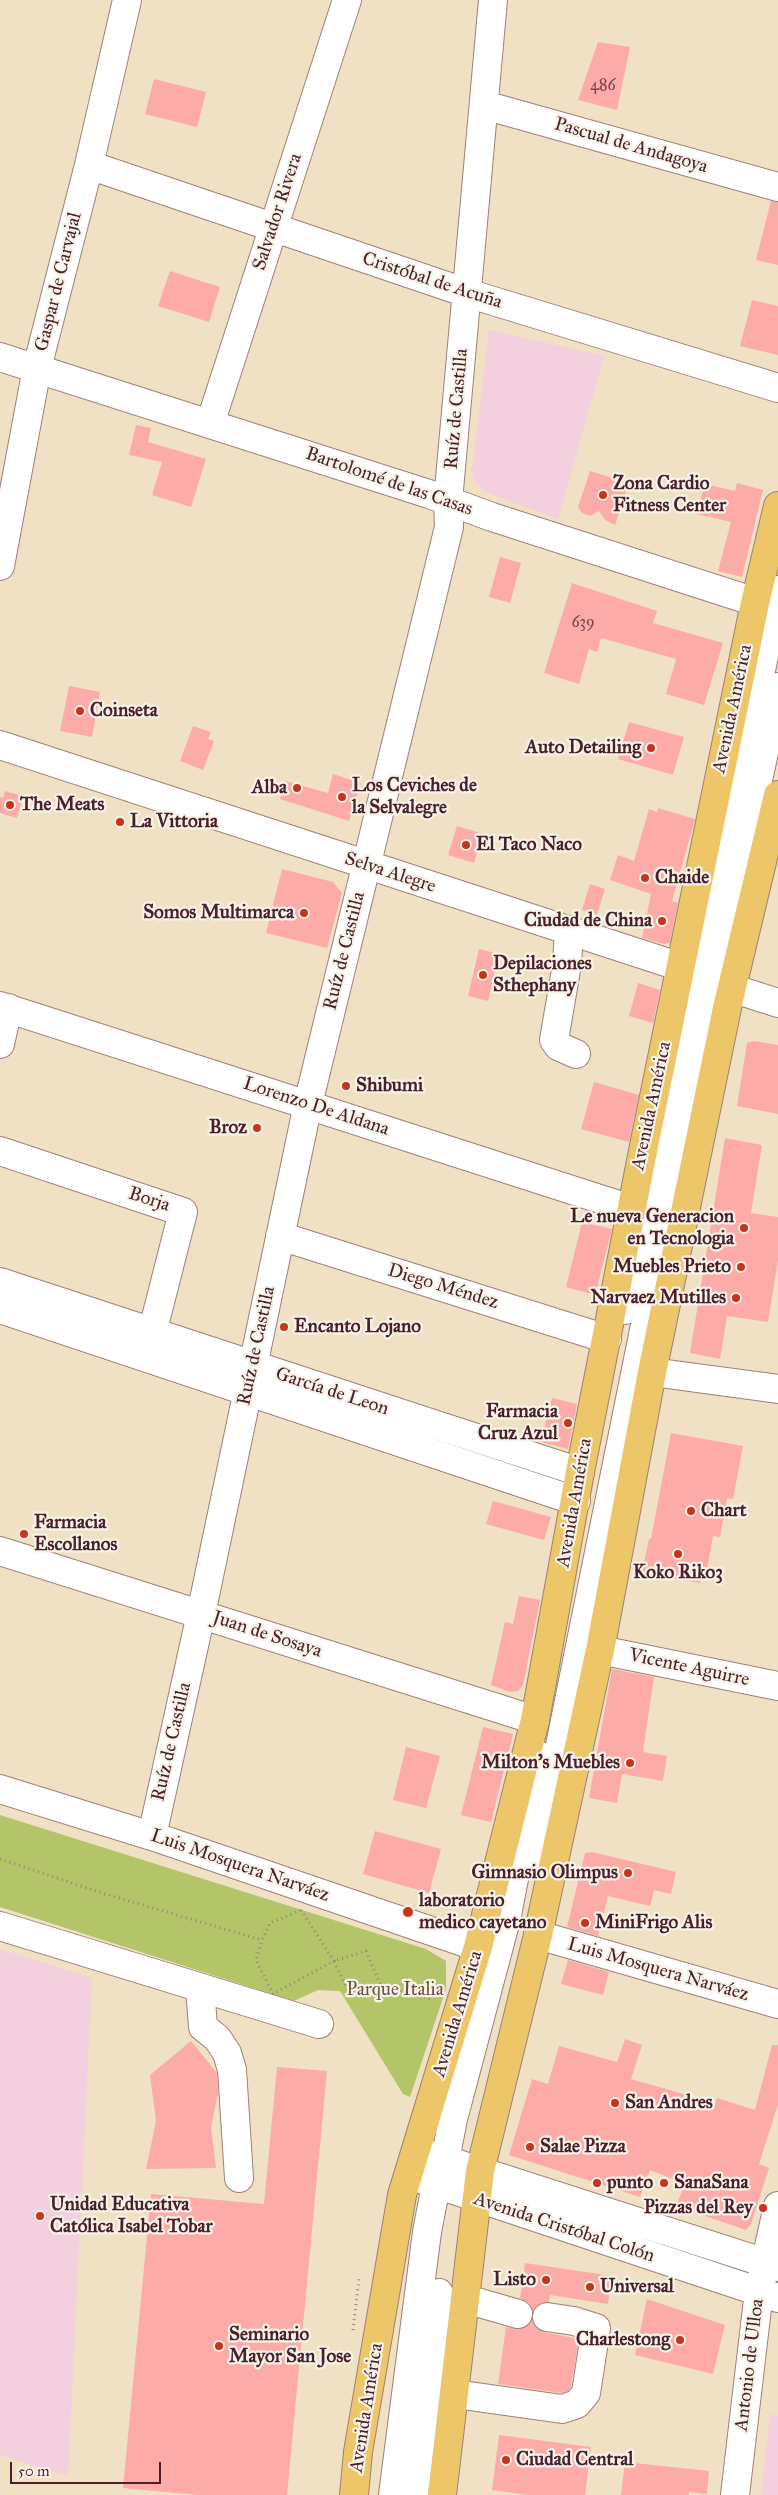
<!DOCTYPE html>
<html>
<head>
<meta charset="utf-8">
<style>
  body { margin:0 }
  #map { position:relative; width:778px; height:2495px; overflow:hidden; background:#f0e1c4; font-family:"IM FELL Great Primer",serif }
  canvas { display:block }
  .scale { position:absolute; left:10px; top:2462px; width:151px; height:22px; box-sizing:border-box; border:2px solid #4a1f2b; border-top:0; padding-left:6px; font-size:15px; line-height:18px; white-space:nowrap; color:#4a1f2b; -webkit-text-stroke:4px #f7f3e8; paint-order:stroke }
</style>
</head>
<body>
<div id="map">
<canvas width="778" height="2495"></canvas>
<div class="scale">50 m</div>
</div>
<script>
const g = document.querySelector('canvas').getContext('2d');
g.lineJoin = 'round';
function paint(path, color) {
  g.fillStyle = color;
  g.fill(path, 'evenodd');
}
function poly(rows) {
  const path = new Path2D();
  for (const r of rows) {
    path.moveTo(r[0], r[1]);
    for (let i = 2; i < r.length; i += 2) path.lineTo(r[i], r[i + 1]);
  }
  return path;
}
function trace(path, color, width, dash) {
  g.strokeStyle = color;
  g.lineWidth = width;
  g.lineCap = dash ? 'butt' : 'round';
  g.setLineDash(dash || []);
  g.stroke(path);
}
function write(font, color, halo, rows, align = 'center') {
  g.font = font + ' "IM FELL Great Primer",serif';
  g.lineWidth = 4.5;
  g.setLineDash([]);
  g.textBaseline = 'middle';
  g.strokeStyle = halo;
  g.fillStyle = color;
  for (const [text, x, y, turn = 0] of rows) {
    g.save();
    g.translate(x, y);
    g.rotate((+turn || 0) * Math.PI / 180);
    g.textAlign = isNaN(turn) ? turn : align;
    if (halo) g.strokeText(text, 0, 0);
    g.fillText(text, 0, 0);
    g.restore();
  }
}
paint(poly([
  [489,330,604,356,558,519,485,492,475,482,472,472],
  [0,1949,92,1978,68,2476,0,2455],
  [770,2414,778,2416,778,2495,761,2495]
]), '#f4cfdd');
paint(poly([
  [0,1815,426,1949,446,1961,446,1989,410,2097,403,2094,340,1991,318,1990,294,2001,0,1907]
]), '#b3c568');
paint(poly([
  [598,42,630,47,617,110,578,100],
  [154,79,206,92,197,127,145,114],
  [771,201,778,202,778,265,756,260],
  [170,271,220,287,209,322,158,306],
  [752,300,778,306,778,355,740,346],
  [136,425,151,428,148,442,206,459,191,507,152,495,162,462,129,455],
  [590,471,628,483,615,525,605,520,599,511,590,516,582,513,578,507],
  [737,483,763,490,742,577,718,571,731,522,697,514,705,484,735,491],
  [500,557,521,563,510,603,489,597],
  [572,583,657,611,653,623,723,643,704,705,666,694,676,659,601,638,597,652,589,649,579,684,544,673],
  [69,686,100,692,92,737,60,731],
  [629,722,684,737,673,775,618,759],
  [193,726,211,732,208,739,214,741,203,770,180,761],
  [333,774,361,783,349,821,280,799,285,781,328,793],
  [5,791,23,796,17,818,0,813,0,797,3,798],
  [658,808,695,819,672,901,678,903,670,943,664,944,642,938,651,894,610,880,618,855,634,861,649,809,657,812],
  [457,826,483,834,474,863,448,855],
  [282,869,333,882,342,893,327,948,266,933],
  [590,884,605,889,597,915,582,910],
  [479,949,499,954,488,1001,468,996],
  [638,983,660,990,653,1023,629,1016],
  [754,1041,778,1045,778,1114,737,1106,747,1043],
  [594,1082,639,1095,629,1142,581,1129],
  [725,1138,762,1145,751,1213,778,1217,778,1260,768,1322,727,1316,720,1359,690,1353],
  [582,1222,612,1229,595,1295,566,1287],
  [552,1398,577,1404,568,1449,541,1442],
  [671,1433,743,1446,733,1499,727,1498,720,1537,713,1536,707,1569,703,1567,700,1583,642,1573,649,1539,651,1539],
  [493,1501,551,1517,544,1540,486,1524],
  [519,1596,540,1600,523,1685,518,1691,510,1692,491,1685,505,1622,513,1624],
  [612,1669,654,1677,643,1752,667,1756,663,1781,622,1774,617,1803,589,1798],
  [483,1727,513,1734,491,1822,461,1815],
  [406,1747,440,1756,426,1808,393,1800],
  [375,1831,441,1849,429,1893,363,1874],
  [592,1852,676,1872,671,1894,654,1890,650,1906,608,1896,598,1936,567,1927,585,1853],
  [568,1960,609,1972,603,1995,561,1984],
  [625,2039,642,2045,631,2079,680,2093,714,2108,717,2098,755,2110,772,2045,778,2045,778,2104,759,2164,769,2168,751,2224,746,2230,676,2206,685,2184,650,2170,640,2197,509,2155,532,2079,548,2084,559,2046,617,2062],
  [191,2041,217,2073,218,2094,211,2127,216,2168,146,2169,156,2121,150,2075],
  [277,2067,327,2071,287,2495,199,2495,123,2488,151,2194,264,2204],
  [525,2263,612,2276,608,2304,550,2295,549,2302,541,2303,533,2311,529,2303,520,2298],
  [647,2299,725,2325,713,2374,635,2355],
  [532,2320,537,2329,544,2332,579,2339,571,2386,568,2391,561,2393,498,2384,506,2327,522,2329],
  [499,2435,591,2447,585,2495,528,2495,492,2490],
  [625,2462,709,2471,707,2494,689,2492,689,2495,621,2495]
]), '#fcaba8');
const minor = poly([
  [484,105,778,187],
  [89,165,467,293,778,388],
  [0,357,432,495,492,517,777,609],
  [210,424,347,0],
  [0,566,37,368,89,165,127,0],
  [0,745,681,967,731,988,778,1003],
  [569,931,567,964,554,1040,558,1046,576,1054],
  [0,1006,631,1209],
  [0,1044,8,1008],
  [0,1151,183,1212,148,1349],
  [280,1236,607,1339],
  [0,1282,580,1472],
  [0,1309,576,1501],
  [625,1310,778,590],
  [652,1372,778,1389],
  [0,1551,535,1720],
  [600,1650,778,1686],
  [0,1789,161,1839,478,1947],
  [152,1836,201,1614,308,1104,449,527,448,501,493,0],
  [538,1854,710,1004,778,687],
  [0,1926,319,2024],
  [538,1935,778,2004],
  [200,1988,203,2027,217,2038,227,2053,232,2070,239,2178],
  [427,2154,778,2267],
  [421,2179,778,2298],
  [466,2299,518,2314],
  [455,2394,562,2409,577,2404,586,2393,596,2328,574,2321,547,2317],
  [393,2495,427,2232,436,2185,445,2160,453,2119,506,1920,538,1755],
  [414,2495,439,2293],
  [735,2495,759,2291,778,2206]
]);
const major = poly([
  [354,2495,358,2452,402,2195,478,1947,535,1720,580,1472,644,1146,755,603,778,506],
  [442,2495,480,2171,538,1935,600,1650,652,1372,727,1008,778,795]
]);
trace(minor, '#9d8078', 30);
trace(major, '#9d8078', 30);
trace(poly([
  [0,1859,102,1893,262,1940],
  [301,1910,334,1961,273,1994,256,1960,262,1940,270,1923,301,1910],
  [380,1984,366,1951,334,1961,350,1995,380,1984,434,2000],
  [353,2330,359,2278]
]), '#9d8078', 3, [1, 4]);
trace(minor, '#fff', 28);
trace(major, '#ecc669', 28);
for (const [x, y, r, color] of [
  [603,495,5,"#c8321e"],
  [80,711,5,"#c8321e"],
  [651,748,5,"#c8321e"],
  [297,788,5,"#c8321e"],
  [342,797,5,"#c8321e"],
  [10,805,5,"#c8321e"],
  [120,822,5,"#c8321e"],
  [466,845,5,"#c8321e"],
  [645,878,5,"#c8321e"],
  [304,913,5,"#c8321e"],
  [662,921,5,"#c8321e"],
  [483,975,5,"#c8321e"],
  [346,1086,5,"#c8321e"],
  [257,1128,5,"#c8321e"],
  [744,1228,5,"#c8321e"],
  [741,1267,5,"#c8321e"],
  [736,1298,5,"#c8321e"],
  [284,1327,5,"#c8321e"],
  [568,1423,5,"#c8321e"],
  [691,1511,5,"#c8321e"],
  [24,1534,5,"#c8321e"],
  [678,1554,5,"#c8321e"],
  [630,1763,5,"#c8321e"],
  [628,1873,5,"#c8321e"],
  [408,1912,6,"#c8321e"],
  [585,1923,5,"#c8321e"],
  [615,2103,5,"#c8321e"],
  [530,2147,5,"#c8321e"],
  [597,2183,5,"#c8321e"],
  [664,2183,5,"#c8321e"],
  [763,2208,5,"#c8321e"],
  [40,2216,5,"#c8321e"],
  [546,2280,5,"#c8321e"],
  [590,2287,5,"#c8321e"],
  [680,2340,5,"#c8321e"],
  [219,2346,5,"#c8321e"],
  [506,2460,5,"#c8321e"]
]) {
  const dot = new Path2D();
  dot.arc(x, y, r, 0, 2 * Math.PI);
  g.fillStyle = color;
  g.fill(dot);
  trace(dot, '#f7f3e8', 2);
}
write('16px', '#76424a', null, [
  ["486",603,86],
  ["639",583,623]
]);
write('19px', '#4a1f2b', '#f7f3e8', [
  ["Pascual de Andagoya",631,146,16],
  ["Salvador Rivera",278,212,-72],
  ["Cristóbal de Acuña",432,281,18],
  ["Gaspar de Carvajal",59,282,-76],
  ["Ruíz de Castilla",457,409,-85],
  ["Bartolomé de las Casas",389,482,19],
  ["Avenida América",733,709,-78],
  ["Selva Alegre",390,873,18],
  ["Ruíz de Castilla",345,951,-76],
  ["Avenida América",652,1106,-78],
  ["Lorenzo De Aldana",316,1107,18],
  ["Borja",149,1200,18],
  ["Diego Méndez",443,1287,17],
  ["Ruíz de Castilla",257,1346,-78],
  ["García de Leon",332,1392,18],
  ["Avenida América",575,1503,-80],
  ["Juan de Sosaya",267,1635,18],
  ["Vicente Aguirre",689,1668,12],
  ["Ruíz de Castilla",172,1742,-77],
  ["Luis Mosquera Narváez",240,1866,19],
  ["Luis Mosquera Narváez",658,1970,16],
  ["Avenida América",458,2014,-73],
  ["Avenida Cristóbal Colón",564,2228,18],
  ["Antonio de Ulloa",750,2365,-83],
  ["Avenida América",367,2408,-81]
]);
write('bold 19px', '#4a1f2b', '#f7f3e8', [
  ["Zona Cardio",613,484],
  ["Fitness Center",613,506],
  ["Coinseta",90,711],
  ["Auto Detailing",641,748,"right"],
  ["Los Ceviches de",352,786],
  ["la Selvalegre",352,808],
  ["Alba",287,788,"right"],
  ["The Meats",20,805],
  ["La Vittoria",130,822],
  ["El Taco Naco",476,845],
  ["Chaide",655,878],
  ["Somos Multimarca",294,913,"right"],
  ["Ciudad de China",652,921,"right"],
  ["Depilaciones",493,964],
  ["Sthephany",493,986],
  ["Shibumi",356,1086],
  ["Broz",247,1128,"right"],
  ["Le nueva Generacion",734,1217,"right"],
  ["en Tecnologia",734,1239,"right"],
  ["Muebles Prieto",731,1267,"right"],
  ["Narvaez Mutilles",726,1298,"right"],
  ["Encanto Lojano",294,1327],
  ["Farmacia",558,1412,"right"],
  ["Cruz Azul",558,1434,"right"],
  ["Chart",701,1511],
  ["Farmacia",34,1523],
  ["Escollanos",34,1545],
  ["Koko Riko3",678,1573,"center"],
  ["Milton's Muebles",620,1763,"right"],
  ["Gimnasio Olimpus",618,1873,"right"],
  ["laboratorio",419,1901],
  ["medico cayetano",419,1923],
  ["MiniFrigo Alis",595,1923],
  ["San Andres",625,2103],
  ["Salae Pizza",540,2147],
  ["punto",607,2183],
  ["SanaSana",674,2183],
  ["Unidad Educativa",50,2205],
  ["Católica Isabel Tobar",50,2227],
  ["Pizzas del Rey",753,2208,"right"],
  ["Listo",536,2280,"right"],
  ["Universal",600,2287],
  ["Seminario",229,2335],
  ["Mayor San Jose",229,2357],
  ["Charlestong",670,2340,"right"],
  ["Ciudad Central",516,2460]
], 'left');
write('19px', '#6a513d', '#f7f3e8', [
  ["Parque Italia",395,1990]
]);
</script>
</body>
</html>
